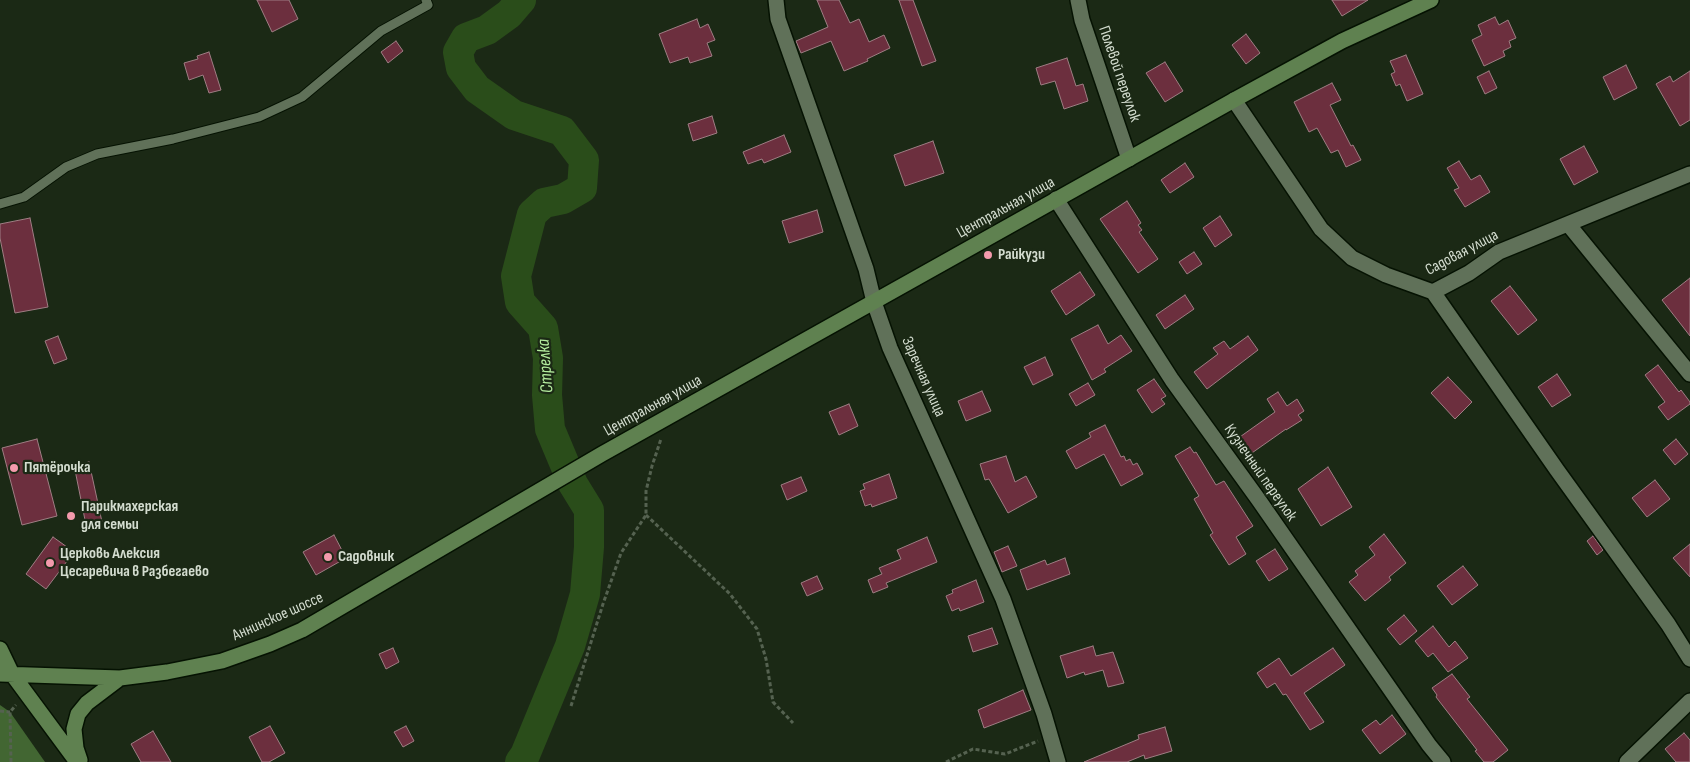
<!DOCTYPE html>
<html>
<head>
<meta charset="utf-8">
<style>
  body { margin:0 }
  canvas { display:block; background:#1b2915 }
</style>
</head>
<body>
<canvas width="1690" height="762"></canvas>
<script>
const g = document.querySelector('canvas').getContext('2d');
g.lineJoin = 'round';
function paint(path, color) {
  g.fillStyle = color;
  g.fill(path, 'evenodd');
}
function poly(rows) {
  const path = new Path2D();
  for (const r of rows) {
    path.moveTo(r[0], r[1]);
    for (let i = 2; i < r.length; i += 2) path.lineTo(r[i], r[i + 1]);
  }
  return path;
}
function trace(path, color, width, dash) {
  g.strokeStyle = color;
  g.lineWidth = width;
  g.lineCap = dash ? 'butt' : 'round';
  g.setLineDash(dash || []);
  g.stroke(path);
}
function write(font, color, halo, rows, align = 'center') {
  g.font = font + ' "Sofia Sans Condensed",sans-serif';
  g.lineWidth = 4.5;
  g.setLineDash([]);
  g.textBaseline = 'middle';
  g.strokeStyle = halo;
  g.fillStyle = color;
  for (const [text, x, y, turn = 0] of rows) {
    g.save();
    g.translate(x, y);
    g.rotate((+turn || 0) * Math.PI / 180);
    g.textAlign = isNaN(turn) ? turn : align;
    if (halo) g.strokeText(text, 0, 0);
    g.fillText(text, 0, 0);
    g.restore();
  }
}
paint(poly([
  [0,705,10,712,45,762,0,762]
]), '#426632');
trace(poly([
  [520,762,525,755,570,646,585,594,589,547,589,510,573,484,550,429,547,395,548,358,543,328,520,302,516,276,532,214,544,203,563,199,582,188,584,160,562,131,514,115,477,89,461,68,458,52,466,38,487,30,509,14,521,0]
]), '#2a4d1a', 30);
const building = poly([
  [257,0,289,0,298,19,272,32,257,0],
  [817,0,839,0,850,23,859,19,869,42,884,35,890,48,867,59,868,61,844,71,831,41,801,53,796,41,828,27,817,0],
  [899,0,913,0,936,61,922,66,899,0],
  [1332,0,1368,0,1342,16,1332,0],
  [1495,17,1499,25,1508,20,1516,38,1509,41,1511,47,1503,51,1505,56,1484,66,1472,40,1482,35,1478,25,1495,17],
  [697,19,700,28,708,24,715,40,707,43,712,56,690,63,688,57,670,63,659,34,697,19],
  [1246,34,1260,53,1246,64,1232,45,1246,34],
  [396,41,403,51,388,63,381,52,396,41],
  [209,52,221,90,209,93,203,75,189,80,184,63,198,59,197,56,209,52],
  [1406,55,1423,94,1407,101,1400,84,1396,86,1391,74,1395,72,1390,61,1406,55],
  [1067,58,1076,86,1083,84,1088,101,1064,109,1055,81,1041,85,1036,68,1067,58],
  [1165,62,1183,91,1165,102,1146,73,1165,62],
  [1626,65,1637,88,1614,100,1603,77,1626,65],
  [1489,71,1497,88,1485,94,1477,77,1489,71],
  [1690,71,1690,120,1680,126,1656,84,1670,76,1673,82,1690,71],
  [1332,83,1341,100,1330,105,1351,146,1353,145,1361,160,1346,167,1338,150,1331,153,1317,128,1309,132,1294,102,1332,83],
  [712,116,717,133,693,141,688,124,712,116],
  [784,135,791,152,764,163,762,159,748,164,743,152,784,135],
  [933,141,944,173,905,186,894,155,933,141],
  [1584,146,1598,172,1574,185,1560,159,1584,146],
  [1459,161,1471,180,1480,175,1490,192,1465,207,1454,190,1459,188,1447,168,1459,161],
  [1185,163,1194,177,1170,193,1161,180,1185,163],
  [1127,201,1141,223,1138,225,1142,230,1139,232,1158,259,1138,273,1100,219,1127,201],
  [817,210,823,232,789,243,782,221,817,210],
  [1220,216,1232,235,1215,247,1203,228,1220,216],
  [30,218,48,307,15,313,0,238,0,224,30,218],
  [1194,252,1202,264,1187,274,1179,262,1194,252],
  [1080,272,1095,295,1066,315,1051,291,1080,272],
  [1690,278,1690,336,1662,300,1690,278],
  [1510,286,1537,320,1518,335,1491,301,1510,286],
  [1185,295,1194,309,1165,329,1156,315,1185,295],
  [1098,325,1108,344,1121,335,1132,351,1104,369,1106,372,1092,380,1071,339,1098,325],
  [58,336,67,359,54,364,45,341,58,336],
  [1248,336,1258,350,1207,389,1194,372,1218,354,1213,348,1224,341,1230,349,1248,336],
  [1045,357,1053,375,1033,385,1024,367,1045,357],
  [1658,365,1679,392,1681,390,1690,402,1690,404,1668,420,1658,407,1665,402,1645,375,1658,365],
  [1557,374,1571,395,1552,407,1538,387,1557,374],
  [1448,377,1472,402,1455,419,1431,393,1448,377],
  [1154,379,1166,396,1161,399,1165,404,1152,413,1137,390,1154,379],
  [1088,383,1095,395,1076,406,1069,394,1088,383],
  [982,391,991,411,966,421,958,401,982,391],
  [1278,392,1287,406,1297,399,1304,411,1298,415,1302,420,1286,430,1286,429,1249,455,1237,439,1275,412,1267,399,1278,392],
  [849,404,858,426,839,435,829,412,849,404],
  [1105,425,1121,457,1124,456,1126,461,1130,459,1133,465,1137,463,1143,474,1121,486,1104,454,1076,469,1066,451,1091,437,1089,433,1105,425],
  [37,439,57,516,22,525,2,448,37,439],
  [1676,439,1688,454,1675,465,1663,450,1676,439],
  [1190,447,1194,453,1196,452,1216,485,1224,481,1253,526,1236,537,1246,554,1229,565,1210,535,1213,533,1194,499,1199,496,1175,456,1190,447],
  [1006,456,1015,482,1026,476,1037,497,1008,513,989,479,985,480,980,464,1006,456],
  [89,462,102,522,86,525,74,465,89,462],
  [1328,467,1352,507,1321,526,1298,489,1328,467],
  [889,474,897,498,872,507,871,504,865,506,860,491,865,489,863,484,889,474],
  [801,477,807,491,787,500,781,485,801,477],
  [1655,480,1670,499,1647,517,1632,498,1655,480],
  [1384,534,1406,563,1389,577,1391,580,1365,601,1349,582,1358,575,1355,571,1375,555,1369,547,1384,534],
  [334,535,346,558,316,575,303,552,334,535],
  [1593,536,1603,550,1597,555,1587,541,1593,536],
  [53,537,74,552,46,589,26,574,53,537],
  [927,537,937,562,886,583,888,587,873,593,868,580,882,574,879,568,901,559,897,550,927,537],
  [1690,544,1690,577,1673,558,1690,544],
  [1008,546,1017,566,1002,572,994,552,1008,546],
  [1275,549,1288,569,1269,581,1256,561,1275,549],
  [1065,558,1070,574,1027,590,1020,570,1045,560,1047,565,1065,558],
  [1463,566,1478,585,1452,605,1437,586,1463,566],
  [817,576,823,589,807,596,801,583,817,576],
  [976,580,984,602,960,611,959,608,952,611,946,596,953,593,952,590,976,580],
  [1404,615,1417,631,1400,645,1387,629,1404,615],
  [1433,626,1449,647,1455,641,1468,658,1448,672,1433,653,1428,657,1415,641,1433,626],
  [992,628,998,644,973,652,968,636,992,628],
  [1093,646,1096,656,1113,652,1124,683,1108,687,1103,670,1085,675,1084,672,1067,678,1060,656,1093,646],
  [393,648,399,662,386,669,379,654,393,648],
  [1333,648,1345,665,1304,693,1324,722,1310,730,1286,694,1283,695,1275,683,1267,688,1257,673,1279,658,1291,676,1333,648],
  [1452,674,1470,697,1467,699,1508,750,1493,762,1484,762,1475,751,1477,750,1436,697,1437,695,1432,688,1452,674],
  [1023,690,1031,710,984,728,978,710,1023,690],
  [1392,715,1406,734,1380,754,1362,730,1376,720,1380,725,1392,715],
  [270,726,285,753,269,762,262,762,249,737,270,726],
  [406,726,414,741,403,747,394,732,406,726],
  [1165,727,1172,751,1145,759,1144,755,1127,762,1084,762,1139,739,1138,735,1165,727],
  [153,731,171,762,141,762,131,744,153,731],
  [1684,733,1690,740,1690,762,1676,762,1665,749,1684,733]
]);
paint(building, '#6c2f3e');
trace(building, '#9e7d83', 1);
const lane = poly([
  [0,204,24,197,66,167,97,154,173,139,259,117,302,97,381,31,428,5,426,0]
]);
const street = poly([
  [776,0,778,19,866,269,874,302,890,348,1003,599,1044,714,1058,762],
  [1078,0,1082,20,1129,159],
  [1234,100,1321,229,1352,258,1386,275,1433,292,1469,273,1499,252,1690,174],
  [1056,199,1172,380,1258,499,1429,745,1443,762],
  [1568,224,1690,374],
  [1433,292,1557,470,1668,624,1690,659],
  [1627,762,1690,701]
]);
const secondary = poly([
  [0,649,12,674,77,762],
  [0,674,120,678,167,672,222,661,270,644,302,630,602,454,1234,100,1342,41,1431,0],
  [80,760,76,748,74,729,78,714,87,703,120,678]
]);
trace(lane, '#051202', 11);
trace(street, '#051202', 18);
trace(secondary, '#051202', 18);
trace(poly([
  [646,515,730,594,757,629,766,659,773,702,793,723],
  [571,706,603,604,621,553,646,515,646,491,652,466,661,439],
  [0,711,10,712],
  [11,762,10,712,16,705],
  [946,762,973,749,1005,754,1038,741]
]), '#556250', 3, [4, 2.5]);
trace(lane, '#607159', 9);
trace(street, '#607159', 15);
trace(secondary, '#5f8150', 15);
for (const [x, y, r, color] of [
  [988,255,5,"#f39aac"],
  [14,468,5,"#f39aac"],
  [71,516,5,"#f39aac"],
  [328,557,5,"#f39aac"],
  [50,563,5,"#f39aac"]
]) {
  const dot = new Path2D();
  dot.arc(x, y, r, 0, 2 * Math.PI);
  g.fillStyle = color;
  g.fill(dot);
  trace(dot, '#1b2915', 2);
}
write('16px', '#d3dccf', '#1b2915', [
  ["Полевой переулок",1119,74,71],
  ["Центральная улица",1006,208,-29],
  ["Садовая улица",1462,253,-28],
  ["Заречная улица",923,377,66],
  ["Центральная улица",653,406,-29],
  ["Кузнечный переулок",1260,473,55],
  ["Аннинское шоссе",278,617,-24]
]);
write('bold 16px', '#d3dccf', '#1b2915', [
  ["Райкузи",998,255],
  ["Пятёрочка",24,468],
  ["Парикмахерская",81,507],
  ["для семьи",81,525],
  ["Церковь Алексия",60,554],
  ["Цесаревича в Разбегаево",60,572],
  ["Садовник",338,557]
], 'left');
write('italic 18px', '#b4ec9e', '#1b2915', [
  ["Стрелка",546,366,-94]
]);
</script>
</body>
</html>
